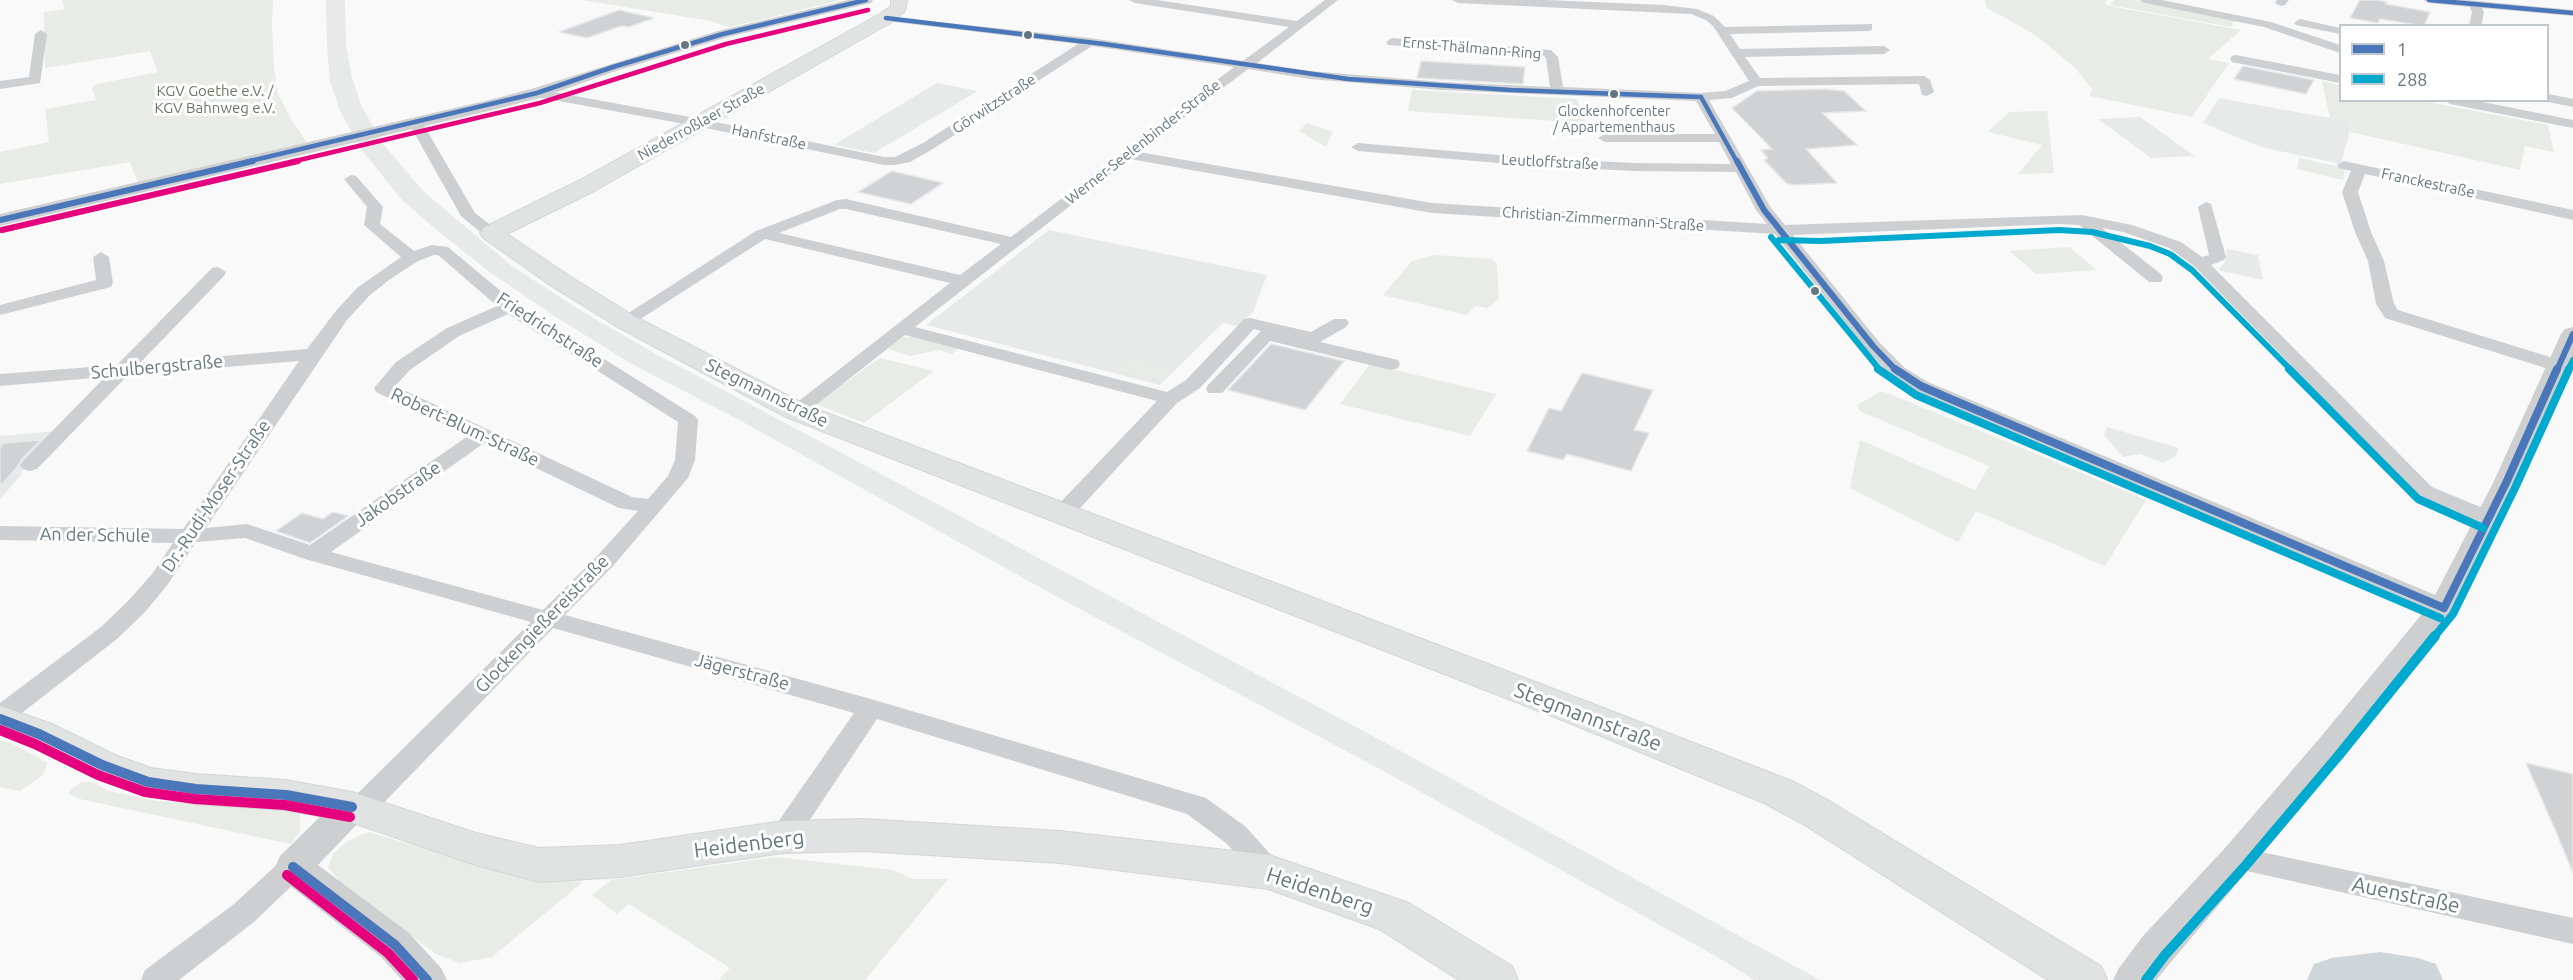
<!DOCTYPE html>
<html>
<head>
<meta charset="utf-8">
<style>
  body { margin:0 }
  #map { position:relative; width:2573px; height:980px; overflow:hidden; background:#f9f9f9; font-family:Ubuntu,sans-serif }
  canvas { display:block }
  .legend { position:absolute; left:2339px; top:24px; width:210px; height:78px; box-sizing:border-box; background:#fff; border:2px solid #c1c8cd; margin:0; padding:8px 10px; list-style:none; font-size:18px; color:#657683 }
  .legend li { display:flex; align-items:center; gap:12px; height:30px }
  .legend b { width:30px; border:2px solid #c1c8cd }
</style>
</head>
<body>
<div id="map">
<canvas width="2573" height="980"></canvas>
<ul class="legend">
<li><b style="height:8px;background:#4a76ba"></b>1</li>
<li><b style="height:8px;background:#00a9ce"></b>288</li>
</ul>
</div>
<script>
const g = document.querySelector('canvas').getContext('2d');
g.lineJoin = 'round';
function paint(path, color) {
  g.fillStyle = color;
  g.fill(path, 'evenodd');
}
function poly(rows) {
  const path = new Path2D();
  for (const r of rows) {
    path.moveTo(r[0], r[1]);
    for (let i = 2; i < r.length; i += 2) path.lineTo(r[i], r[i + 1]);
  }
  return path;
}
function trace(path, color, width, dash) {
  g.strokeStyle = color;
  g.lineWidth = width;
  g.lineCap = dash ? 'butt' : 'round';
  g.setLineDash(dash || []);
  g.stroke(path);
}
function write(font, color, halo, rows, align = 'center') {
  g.font = font + ' Ubuntu,sans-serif';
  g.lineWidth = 6;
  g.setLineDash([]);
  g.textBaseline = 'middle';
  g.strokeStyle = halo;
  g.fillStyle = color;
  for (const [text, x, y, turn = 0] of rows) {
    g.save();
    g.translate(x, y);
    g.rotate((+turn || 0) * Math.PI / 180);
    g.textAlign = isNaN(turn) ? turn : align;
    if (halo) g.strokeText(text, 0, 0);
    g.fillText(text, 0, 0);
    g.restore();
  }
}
paint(poly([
  [326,0,345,0,346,45,352,78,362,107,383,144,424,192,512,266,583,312,654,353,1397,749,1820,980,1754,980,1719,958,1376,767,1061,599,743,422,632,364,562,321,491,273,439,232,402,200,361,149,340,111,330,81,327,47],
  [937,83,978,91,874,153,834,145],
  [2219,98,2352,122,2341,164,2261,147,2203,123],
  [2140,117,2195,156,2151,158,2098,119],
  [1049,230,1267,275,1253,312,1237,326,1223,323,1160,385,926,325],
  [2227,249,2258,255,2263,280,2218,270,2225,262],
  [2107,427,2179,448,2176,456,2163,463,2140,454,2123,457,2104,435],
  [58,431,20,473,23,473,0,499,0,436]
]), '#e8e9e9');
paint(poly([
  [62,0,273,0,272,25,274,68,278,93,291,119,307,143,138,183,130,162,0,184,0,152,49,142,45,109,96,100,92,88,97,84,158,72,150,51,45,68,44,12,65,9],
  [581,0,841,0,730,27,706,20],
  [1985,0,2107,0,2105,4,2109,6,2241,30,2208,59,2229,63,2192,117,2090,96,2092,89,2075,68,2037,36,1986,7],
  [2114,0,2132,0,2236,18,2231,27,2110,5],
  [2322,81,2340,85,2340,100,2423,101,2548,125,2554,152,2525,146,2520,170,2350,132,2352,122,2330,118],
  [1412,90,1577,99,1586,123,1408,111],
  [2047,111,2054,173,2018,174,2042,145,1988,132,2009,112],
  [1307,123,1333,132,1326,147,1299,131],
  [2299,158,2345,168,2343,180,2297,169],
  [2069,247,2097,270,2036,274,2009,251],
  [1434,255,1491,259,1497,264,1499,299,1488,308,1475,306,1467,315,1383,295,1412,261],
  [914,336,959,348,952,354,939,350,910,356,888,349,901,338],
  [880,358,934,371,864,423,818,405,818,402],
  [1128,358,1172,368,1160,380,1117,370],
  [1370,364,1496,394,1470,436,1340,404],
  [1882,391,2022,448,2146,500,2105,566,1976,511,1958,542,1850,488,1860,440,1975,490,1989,466,1860,411,1857,405],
  [0,740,13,744,48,763,42,776,20,791,0,787],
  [82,782,92,782,109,791,158,801,290,808,300,814,300,832,291,844,80,799,68,794,72,788],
  [368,832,520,876,583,882,492,957,460,963,436,954,342,884,328,867,334,853,348,841],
  [776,857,893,870,913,879,948,879,865,980,718,980,730,968,629,904,617,914,592,895,611,880]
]), '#e8ebe6');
paint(poly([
  [2380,952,2418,958,2436,964,2443,980,2307,980,2314,964,2332,958,2380,952]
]), '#ced6d9');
const building = poly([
  [2360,0,2377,0,2387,2,2386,4,2430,12,2424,26,2380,19,2378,23,2350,18,2360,0],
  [619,10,654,18,629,27,621,26,587,38,559,32,619,10],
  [1421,61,1525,67,1523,84,1417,78,1421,61],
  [2243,66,2314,80,2306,94,2234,79,2243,66],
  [1824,89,1844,91,1866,111,1822,113,1857,145,1806,149,1837,183,1793,185,1786,183,1764,160,1768,158,1761,150,1772,149,1732,108,1757,91,1824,89],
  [892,171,943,183,911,204,858,192,892,171],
  [1271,344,1344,361,1305,410,1228,390,1271,344],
  [1582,373,1653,390,1634,430,1649,433,1631,471,1567,454,1563,460,1527,451,1549,408,1561,411,1582,373],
  [41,440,21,460,18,466,0,486,0,447,4,443,41,440],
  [333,512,348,516,310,543,276,531,302,513,323,519,333,512],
  [2526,763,2573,774,2573,873,2557,834,2526,763]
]);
paint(building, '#d0d2d3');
trace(building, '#e8e8e8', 1.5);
const secondary = poly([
  [891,0,907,0,905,11,892,22,596,190,507,234,571,277,634,316,806,405,1588,702,1792,781,1831,802,2101,966,2107,980,2048,980,1803,824,1764,803,1562,720,786,417,616,326,553,287,483,238,480,233,483,228,580,180,880,14,891,6,891,0],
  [0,706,52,724,115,755,151,768,196,774,286,780,352,792,476,833,539,848,620,845,783,821,863,819,1060,831,1269,855,1409,903,1512,966,1518,980,1459,980,1379,929,1268,889,1060,863,863,851,783,853,620,877,539,882,476,865,350,822,286,810,196,804,134,792,89,775,26,744,0,734,0,706]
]);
trace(secondary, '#d5d6d7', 2);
paint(poly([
  [1129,0,1157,0,1297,21,1325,0,1338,0,1257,63,1310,71,1442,82,1550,87,1546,58,1544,56,1388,45,1386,42,1392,38,1551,50,1558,57,1563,87,1701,93,1725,91,1749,81,1713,26,1706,20,1691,14,1458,3,1452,0,1545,0,1664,5,1697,9,1714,16,1725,27,1872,24,1872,30,1868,31,1730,34,1740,49,1884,46,1890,50,1884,54,1745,57,1760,78,1924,76,1930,80,1934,92,1927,96,1922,95,1919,84,1758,86,1732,98,1709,100,1771,208,1785,225,2082,215,2132,225,2181,242,2202,257,2209,255,2198,207,2206,202,2211,204,2226,257,2224,260,2211,265,2432,487,2495,513,2498,518,2495,523,2487,525,2479,523,2418,495,2193,265,2169,248,2123,232,2102,228,2161,274,2163,278,2161,282,2149,282,2079,225,2059,224,1793,235,1879,342,1905,368,1928,382,2452,602,2456,608,2452,614,2444,616,2436,614,1914,390,1891,376,1867,350,1775,234,1432,213,1130,159,915,327,1167,392,1186,380,1244,319,1250,318,1311,332,1334,319,1346,319,1349,323,1346,327,1320,342,1398,360,1400,364,1398,368,1391,370,1270,341,1222,393,1208,393,1206,389,1208,385,1261,331,1254,329,1200,388,1177,403,1071,518,1063,520,1055,518,1052,513,1055,508,1157,401,905,335,803,415,789,415,786,411,950,283,765,239,631,325,619,325,616,321,756,231,837,200,846,199,1011,237,1234,67,1092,46,933,149,910,162,895,165,884,165,701,127,537,97,530,93,537,89,701,119,884,157,895,157,923,143,1078,44,886,21,882,20,882,16,1090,38,1243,61,1289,27,1135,3,1129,0],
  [1248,69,1310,79,1442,90,1696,101,1715,134,1605,134,1598,138,1605,142,1719,142,1731,164,1635,163,1533,158,1358,143,1351,147,1358,151,1533,166,1635,171,1736,172,1756,210,1767,224,1432,203,1139,152,1248,69],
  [840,209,846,209,1001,244,960,275,779,233,840,209],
  [2139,0,2162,0,2271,22,2340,45,2340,53,2264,27,2145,3,2139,0],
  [2277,0,2289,0,2285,5,2281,6,2275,3,2277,0],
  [2423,0,2467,0,2573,10,2573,16,2482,8,2484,12,2481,26,2469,26,2472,12,2470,7,2429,3,2423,0],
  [2300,19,2340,28,2340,34,2296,25,2294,23,2300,19],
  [41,30,47,34,40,83,0,89,0,81,29,77,35,34,41,30],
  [2236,55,2340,75,2340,83,2232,62,2230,59,2232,56,2236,55],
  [2548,94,2573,99,2573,107,2543,101,2548,100,2548,94],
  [2444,100,2473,100,2573,120,2573,128,2450,104,2444,100],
  [415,118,422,122,475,213,497,230,499,233,497,236,485,236,461,216,408,122,415,118],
  [2344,161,2573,210,2573,220,2365,174,2358,192,2371,232,2384,261,2394,304,2398,310,2566,362,2568,366,2566,370,2552,370,2385,318,2376,304,2368,261,2355,232,2342,192,2351,171,2339,168,2337,165,2344,161],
  [351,175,356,176,383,207,380,224,414,251,432,245,448,247,515,303,695,416,698,420,695,460,688,478,613,566,565,615,871,699,1206,798,1246,827,1279,864,1283,872,1279,880,1269,884,1259,880,1226,843,1187,814,877,719,793,845,783,848,773,845,769,837,773,829,854,713,553,628,370,817,360,820,350,817,346,809,350,801,531,622,305,559,245,538,196,542,168,584,145,612,117,639,9,723,0,725,0,703,101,627,129,600,152,574,173,543,0,540,0,526,183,529,299,361,128,375,37,469,30,471,23,469,20,465,23,461,105,377,0,386,0,374,117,365,212,268,218,267,226,272,224,276,140,363,307,349,335,312,357,288,401,257,364,225,367,207,344,179,351,175],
  [434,255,438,255,497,306,447,328,396,362,374,388,376,392,468,436,310,545,247,524,206,528,347,320,369,296,389,280,418,261,434,255],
  [508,314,678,422,675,460,668,476,648,499,632,497,395,386,410,370,459,336,508,314],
  [484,443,619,508,638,511,597,556,543,610,331,552,484,443],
  [101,252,109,257,113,283,111,287,0,315,0,305,96,280,93,257,101,252],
  [2238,847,2573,918,2573,944,2238,869,2228,866,2224,858,2228,850,2238,847],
  [293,855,303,859,307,867,303,875,254,922,179,980,141,980,145,970,234,904,283,859,293,855]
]), '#cecfd0');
paint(poly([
  [848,0,873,0,871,3,728,37,619,70,543,97,497,109,0,226,0,214,489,100,531,89,718,31,848,0],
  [2573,327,2573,360,2519,483,2455,615,2343,757,2156,980,2113,980,2119,968,2143,936,2225,848,2319,739,2431,603,2493,483,2561,334,2565,329,2573,327],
  [352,793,364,797,370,807,364,817,318,865,409,933,441,968,447,980,402,980,381,957,280,878,275,867,280,856,340,797,352,793]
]), '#cecfd0');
paint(secondary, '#e1e2e2');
trace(poly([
  [2429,0,2573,13],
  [886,18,1104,44,1348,79,1510,90,1701,97],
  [1701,97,1737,162],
  [246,162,537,93,613,67,723,34,866,0]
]), '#4a76ba', 4.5);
trace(poly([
  [1737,161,1764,210,1873,346,1896,370],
  [0,220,253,161],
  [2557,370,2573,334]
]), '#4a76ba', 6);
trace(poly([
  [1895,369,1921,386,1953,400,2444,608],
  [2444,608,2506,483,2557,369]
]), '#4a76ba', 8);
trace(poly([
  [0,719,39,734,102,765,148,782,196,789,286,795,352,807],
  [293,867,395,945,427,980]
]), '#4a76ba', 10);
trace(poly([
  [1771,237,1880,370],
  [1779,240,1821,241,2059,230,2092,232,2150,246,2170,254,2192,270,2291,370],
  [2568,370,2573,360]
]), '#00a9ce', 6);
trace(poly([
  [1878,369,1916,395,2440,618],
  [2289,369,2418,499,2483,528],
  [2434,637,2453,614,2515,488,2569,369]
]), '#00a9ce', 8);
trace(poly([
  [2146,980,2165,955,2246,865,2339,755,2435,636]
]), '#00a9ce', 10);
trace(poly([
  [291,162,540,103,726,44,868,10]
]), '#e5007d', 4.5);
trace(poly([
  [2,230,298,161]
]), '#e5007d', 6);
trace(poly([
  [0,730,35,744,98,775,145,792,195,799,285,805,350,817],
  [287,875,388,953,413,980]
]), '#e5007d', 10);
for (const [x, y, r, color] of [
  [1028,35,5,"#657683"],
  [685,45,5,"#657683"],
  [1614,94,5,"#657683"],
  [1815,291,5,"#657683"]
]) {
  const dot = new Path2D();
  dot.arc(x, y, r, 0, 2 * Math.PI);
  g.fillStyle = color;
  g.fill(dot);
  trace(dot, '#fff', 2);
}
write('14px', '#657683', '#fff', [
  ["Glockenhofcenter",1614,111],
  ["/ Appartementhaus",1614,127]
]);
write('15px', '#657683', '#fff', [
  ["Ernst-Thälmann-Ring",1472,48,5],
  ["Görwitzstraße",994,104,-33],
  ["Niederroßlaer Straße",701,122,-29],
  ["Hanfstraße",769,137,12],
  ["Werner-Seelenbinder-Straße",1143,142,-38],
  ["Leutloffstraße",1550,162,3],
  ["Franckestraße",2428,183,12],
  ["Christian-Zimmermann-Straße",1603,219,4]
]);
write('15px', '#687a64', '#fff', [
  ["KGV Goethe e.V. /",215,91],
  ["KGV Bahnweg e.V.",215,108]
]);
write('18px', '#657683', '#fff', [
  ["Friedrichstraße",550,330,33],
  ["Schulbergstraße",157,367,-5],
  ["Stegmannstraße",767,393,26],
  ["Robert-Blum-Straße",465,427,25],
  ["Jakobstraße",398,494,-35],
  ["Dr.-Rudi-Moser-Straße",216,496,-56],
  ["An der Schule",95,535,1],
  ["Glockengießereistraße",542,624,-46],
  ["Jägerstraße",742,672,15]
]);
write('21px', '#657683', '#fff', [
  ["Stegmannstraße",1588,717,21],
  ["Heidenberg",749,844,-7],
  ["Heidenberg",1320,891,18],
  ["Auenstraße",2406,895,12]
]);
</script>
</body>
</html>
